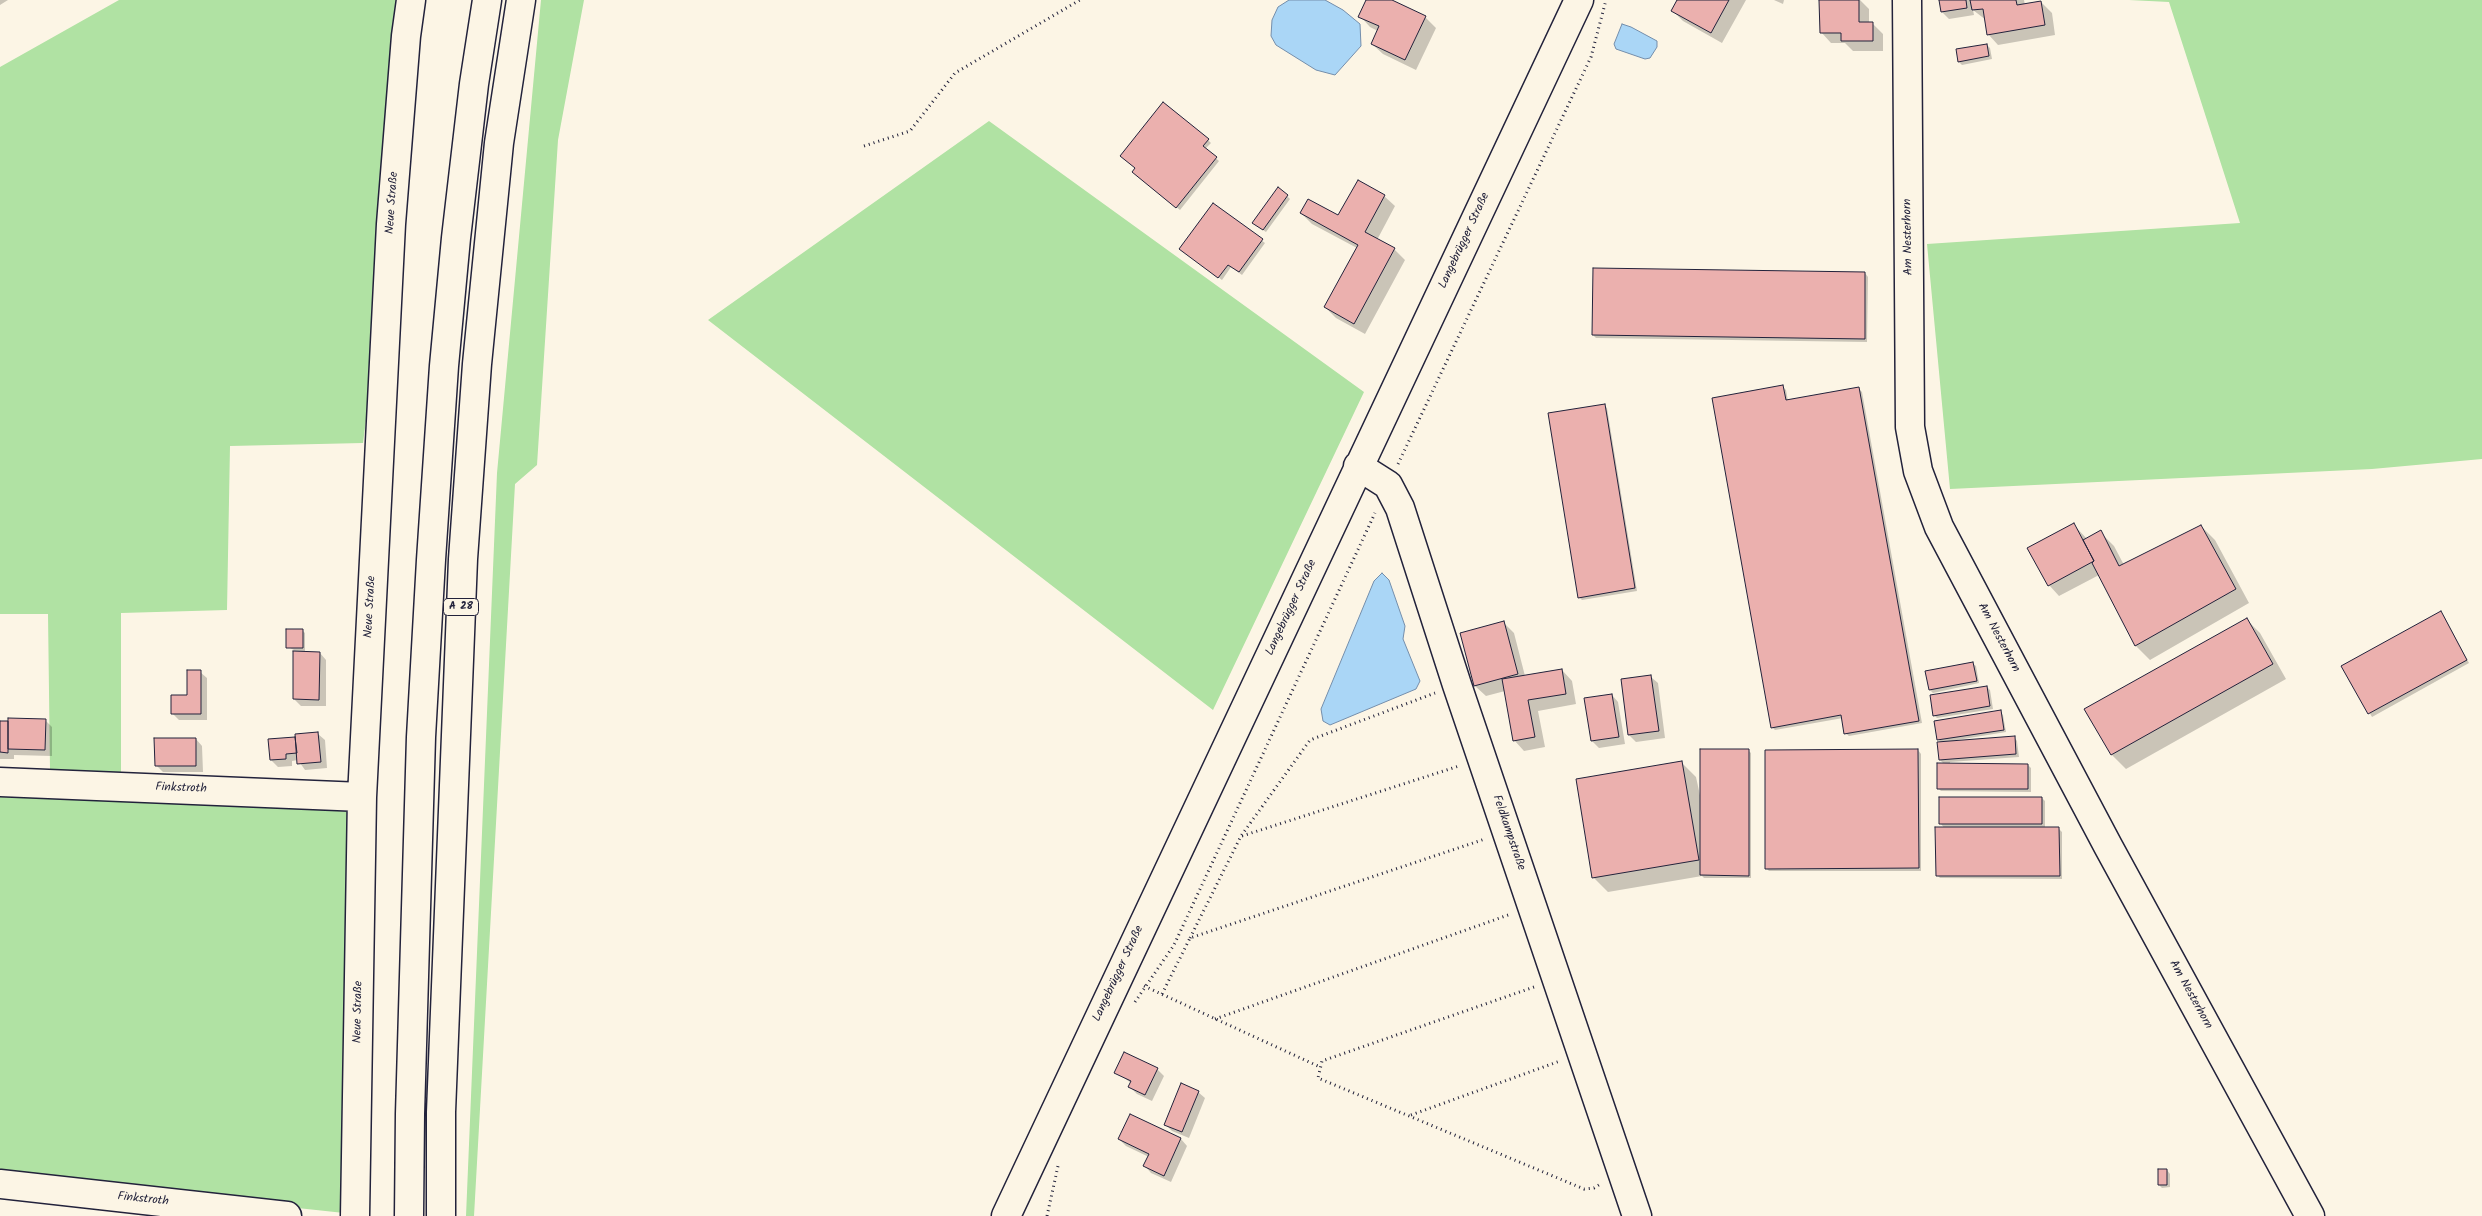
<!DOCTYPE html>
<html>
<head>
<meta charset="utf-8">
<style>
  body { margin:0 }
  canvas { display:block; background:#fcf5e5 }
</style>
</head>
<body>
<canvas width="2482" height="1216"></canvas>
<script>
const g = document.querySelector('canvas').getContext('2d');
g.lineJoin = 'round';
function paint(path, color) {
  g.fillStyle = color;
  g.fill(path, 'evenodd');
}
function poly(rows) {
  const path = new Path2D();
  for (const r of rows) {
    path.moveTo(r[0], r[1]);
    for (let i = 2; i < r.length; i += 2) path.lineTo(r[i], r[i + 1]);
  }
  return path;
}
function trace(path, color, width, dash) {
  g.strokeStyle = color;
  g.lineWidth = width;
  g.lineCap = dash ? 'butt' : 'round';
  g.setLineDash(dash || []);
  g.stroke(path);
}
function write(font, color, halo, rows, align = 'center') {
  g.font = font + ' Kalam,sans-serif';
  g.lineWidth = 4;
  g.setLineDash([]);
  g.textBaseline = 'middle';
  g.strokeStyle = halo;
  g.fillStyle = color;
  for (const [text, x, y, turn = 0] of rows) {
    g.save();
    g.translate(x, y);
    g.rotate((+turn || 0) * Math.PI / 180);
    g.textAlign = isNaN(turn) ? turn : align;
    if (halo) g.strokeText(text, 0, 0);
    g.fillText(text, 0, 0);
    g.restore();
  }
}
paint(poly([
  [119,0,402,0,378,329,363,443,230,446,227,610,121,613,121,775,50,770,48,614,0,614,0,67],
  [541,0,584,0,558,140,537,465,515,484,474,1216,466,1216,497,473],
  [2129,0,2482,0,2482,459,2372,469,1950,489,1927,244,2240,223,2169,2],
  [989,121,1364,392,1213,710,708,320],
  [0,790,350,803,344,1213,0,1176]
]), '#b0e2a3');
const water = poly([
  [1289,0,1325,0,1343,10,1360,24,1361,46,1335,75,1316,70,1276,45,1271,36,1272,20,1278,7,1289,0],
  [1622,24,1631,27,1657,41,1657,47,1650,58,1645,59,1616,49,1614,44,1622,24],
  [1382,573,1389,580,1405,626,1403,639,1420,681,1416,689,1330,725,1323,721,1321,709,1374,581,1382,573]
]);
paint(water, '#aad6f6');
trace(water, '#748eab', 1);
paint(poly([
  [0,0,8,0,0,5],
  [1368,0,1389,0,1425,17,1436,28,1416,70,1383,54,1372,44,1378,31,1370,27,1360,16],
  [1678,0,1746,0,1722,43,1683,21,1673,11],
  [1774,0,1784,0,1783,4],
  [1821,0,1860,0,1869,9,1869,23,1872,23,1883,34,1883,51,1853,51,1845,43,1831,43,1821,32],
  [1940,0,2024,0,2025,5,2041,2,2052,13,2055,35,1998,45,1988,34,1986,20,1973,10,1974,15,1949,19,1942,12],
  [1987,45,1990,48,1992,59,1962,65,1959,62],
  [1208,140,1211,143,1205,149,1219,161,1180,210,1136,175,1136,168],
  [1287,196,1290,199,1266,232,1257,226],
  [1384,196,1395,206,1377,240,1394,249,1405,260,1365,334,1336,318,1325,307,1357,248,1312,224,1301,213,1339,217],
  [1214,205,1265,243,1242,275,1231,267,1222,280,1184,252],
  [1865,273,1868,277,1867,342,1596,338,1593,335],
  [1783,387,1786,390,1788,401,1858,388,1862,392,1922,723,1849,736,1845,733,1843,718,1775,730,1772,727],
  [1604,405,1607,408,1637,591,1582,600,1579,597],
  [2074,525,2087,539,2100,532,2114,546,2124,565,2201,526,2215,540,2249,603,2150,660,2136,646,2099,575,2059,596,2049,585],
  [2444,616,2469,663,2372,717,2343,667],
  [2246,619,2260,633,2286,679,2126,769,2112,755],
  [1503,622,1514,633,1525,676,1562,670,1572,681,1576,704,1538,711,1545,747,1524,751,1514,740,1505,691,1486,696,1475,686],
  [302,630,305,633,305,653,320,653,326,660,326,706,301,706,294,699,294,650,288,647],
  [1972,663,1976,666,1979,683,1933,693,1930,690],
  [200,672,207,678,207,720,179,720,172,713,188,696],
  [1651,677,1658,683,1665,738,1636,742,1629,735],
  [1987,687,1990,690,1993,709,1937,718,1934,715],
  [1612,695,1618,702,1625,744,1599,748,1592,741],
  [2000,712,2003,715,2006,732,1957,740,1958,742,2014,737,2017,741,2019,757,1950,762,1950,764,2028,765,2031,768,2031,792,1941,791,1938,788,1944,764,1940,760,1939,744,1942,743,1938,739],
  [45,720,52,727,52,756,14,755,14,759,0,759,0,721],
  [318,734,325,740,327,768,305,770,298,760,292,761,292,766,278,767,271,760,269,740,296,738],
  [196,739,202,746,203,772,163,772,156,765],
  [1748,750,1751,753,1751,878,1704,878,1702,876,1608,892,1593,877,1682,763,1696,777,1701,800],
  [1918,750,1921,754,1921,871,1769,871,1766,868],
  [2042,798,2045,801,2045,829,2059,829,2062,832,2062,879,1940,878,1937,875,1945,829,1941,824],
  [1157,1069,1164,1076,1152,1101,1137,1094,1130,1087,1131,1083,1116,1072],
  [1198,1092,1205,1098,1189,1138,1172,1131,1165,1124],
  [1119,1139,1181,1139,1187,1146,1171,1182,1151,1173,1145,1166,1149,1157,1126,1146],
  [2167,1170,2170,1174,2170,1187,2162,1188,2159,1185]
]), '#0003');
const building = poly([
  [1366,0,1392,0,1426,16,1405,60,1371,44,1379,26,1358,17,1366,0],
  [1677,0,1729,0,1711,33,1671,11,1677,0],
  [1819,0,1859,0,1859,22,1873,22,1873,41,1841,41,1841,33,1820,33,1819,0],
  [1939,0,1966,0,1967,8,1941,12,1939,0],
  [1970,0,2016,0,2017,5,2041,1,2045,25,1987,35,1983,9,1972,10,1970,0],
  [1987,44,1989,56,1958,62,1956,49,1987,44],
  [1163,102,1209,139,1203,146,1217,157,1176,208,1132,172,1135,168,1120,156,1163,102],
  [1358,180,1385,195,1365,232,1395,248,1354,324,1324,307,1358,245,1300,213,1308,199,1338,215,1358,180],
  [1278,187,1288,195,1263,230,1252,223,1278,187],
  [1213,203,1263,239,1239,272,1228,265,1218,278,1179,249,1213,203],
  [1593,268,1865,272,1865,339,1592,335,1593,268],
  [1783,385,1786,400,1859,387,1919,721,1844,734,1841,715,1771,728,1712,398,1783,385],
  [1605,404,1635,588,1578,598,1548,413,1605,404],
  [2074,523,2094,561,2048,586,2027,548,2074,523],
  [2201,525,2236,589,2135,646,2092,563,2094,561,2083,540,2101,530,2119,566,2201,525],
  [2441,611,2467,660,2368,714,2341,666,2441,611],
  [2247,618,2273,664,2111,755,2084,709,2247,618],
  [1504,621,1518,674,1474,686,1460,633,1504,621],
  [286,629,303,629,303,648,286,648,286,629],
  [293,651,320,652,319,700,293,699,293,651],
  [1973,662,1977,681,1929,690,1925,671,1973,662],
  [1562,669,1566,694,1528,700,1535,737,1513,741,1502,679,1562,669],
  [187,670,201,670,201,714,171,714,171,695,187,695,187,670],
  [1651,675,1659,731,1628,735,1621,679,1651,675],
  [1987,686,1990,706,1933,716,1930,695,1987,686],
  [1612,694,1619,737,1591,741,1584,698,1612,694],
  [2001,710,2004,730,1937,740,1934,721,2001,710],
  [8,718,46,719,45,750,8,749,8,718],
  [0,721,8,721,8,753,0,752,0,721],
  [318,732,321,762,297,764,295,734,318,732],
  [2015,736,2016,754,1939,760,1937,742,2015,736],
  [295,737,297,753,286,754,286,759,270,760,268,739,295,737],
  [154,738,196,738,196,766,155,766,154,738],
  [1700,749,1749,749,1749,876,1700,875,1700,749],
  [1918,749,1919,868,1765,869,1765,750,1918,749],
  [1682,761,1699,860,1592,878,1576,779,1682,761],
  [1937,763,2028,764,2028,789,1937,789,1937,763],
  [1939,797,2042,797,2042,824,1939,824,1939,797],
  [1935,827,2059,827,2060,876,1936,876,1935,827],
  [1124,1052,1158,1068,1145,1095,1128,1087,1131,1081,1114,1073,1124,1052],
  [1181,1083,1199,1091,1182,1132,1164,1125,1181,1083],
  [1130,1114,1181,1138,1164,1176,1143,1166,1149,1154,1118,1139,1130,1114],
  [2158,1169,2167,1169,2167,1185,2158,1185,2158,1169]
]);
paint(building, '#ebb0ae');
trace(building, '#22223b', 1);
const minor = poly([
  [1907,0,1910,427,1918,471,1939,527,2108,846,2310,1216],
  [1358,466,1388,485,1400,508,1457,685,1637,1216],
  [0,782,362,797],
  [0,1184,287,1216],
  [355,1216,362,797,391,224,406,36,411,0],
  [1006,1216,1579,0]
]);
const highway = poly([
  [409,1216,410,1114,421,737,431,560,444,366,456,238,474,84,487,0],
  [441,1216,441,1112,463,559,477,364,499,143,521,0]
]);
trace(minor, '#22223b', 31);
trace(highway, '#22223b', 31);
trace(poly([
  [864,146,910,131,955,73,1080,0],
  [1398,464,1591,57,1606,0],
  [1242,836,1459,766],
  [1190,938,1241,836,1310,740,1435,693],
  [1144,986,1320,1067],
  [1534,987,1322,1061,1318,1078,1584,1189,1594,1188,1602,1183],
  [1162,994,1190,938,1485,839],
  [1135,1002,1174,945,1375,513],
  [1215,1019,1511,914],
  [1411,1115,1560,1061],
  [1047,1216,1058,1166]
]), '#22223b', 3, [1, 4]);
trace(minor, '#fcf5e5', 28);
trace(highway, '#fcf5e5', 28);
for (const [x, y, w] of [
  [461,607,35]
]) {
  const box = new Path2D();
  box.roundRect(x - w / 2, y - 8.5, w, 17, 4);
  g.fillStyle = '#fcf5e5';
  g.fill(box);
  trace(box, '#22223b', 1);
}
write('bold 11px', '#22223b', null, [
  ["A 28",461,607]
]);
write('12px', '#22223b', '#fcf5e5', [
  ["Neue Straße",393,203,-86],
  ["Am Nesterhorn",1909,237,-91],
  ["Langebrügger Straße",1465,241,-65],
  ["Neue Straße",371,607,-87],
  ["Langebrügger Straße",1292,608,-65],
  ["Am Nesterhorn",1998,638,62],
  ["Finkstroth",181,789,2],
  ["Feldkampstraße",1508,833,71],
  ["Langebrügger Straße",1119,974,-65],
  ["Am Nesterhorn",2190,995,61],
  ["Neue Straße",359,1012,-89],
  ["Finkstroth",143,1200,6]
]);
</script>
</body>
</html>
